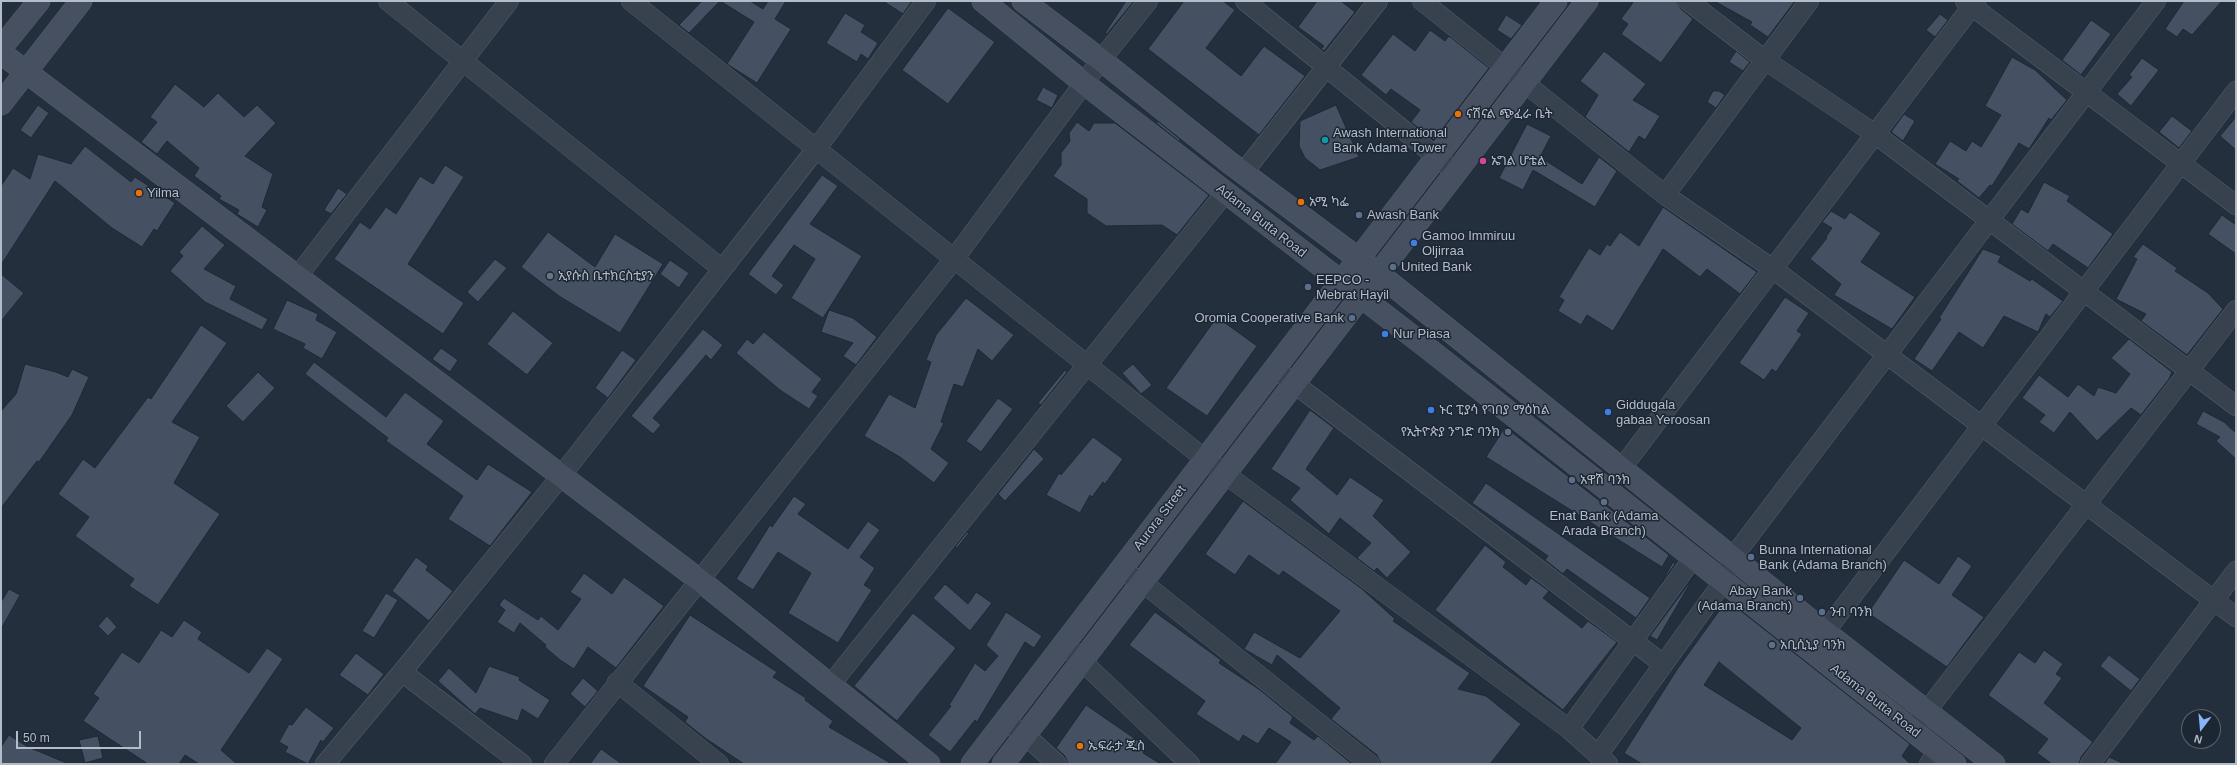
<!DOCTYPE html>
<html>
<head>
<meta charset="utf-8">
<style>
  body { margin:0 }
  #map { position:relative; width:2237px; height:765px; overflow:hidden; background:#242f3e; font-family:Arial,sans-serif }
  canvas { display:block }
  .frame { position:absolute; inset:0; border:2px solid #b4bcc9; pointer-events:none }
  .north { position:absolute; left:2181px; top:709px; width:40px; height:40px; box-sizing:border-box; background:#1d2633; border:1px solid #59626f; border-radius:50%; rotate:196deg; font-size:11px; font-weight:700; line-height:16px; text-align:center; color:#b4bcc9 }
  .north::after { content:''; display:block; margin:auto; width:14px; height:18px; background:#8ab4f8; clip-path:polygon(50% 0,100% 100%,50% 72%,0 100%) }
  .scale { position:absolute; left:16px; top:731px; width:125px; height:18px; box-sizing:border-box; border:2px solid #b4bcc9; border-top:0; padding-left:5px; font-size:12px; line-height:14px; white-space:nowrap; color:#b4bcc9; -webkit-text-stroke:3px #1d2633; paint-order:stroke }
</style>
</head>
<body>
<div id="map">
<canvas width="2237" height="765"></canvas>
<div class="frame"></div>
<div class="north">N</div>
<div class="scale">50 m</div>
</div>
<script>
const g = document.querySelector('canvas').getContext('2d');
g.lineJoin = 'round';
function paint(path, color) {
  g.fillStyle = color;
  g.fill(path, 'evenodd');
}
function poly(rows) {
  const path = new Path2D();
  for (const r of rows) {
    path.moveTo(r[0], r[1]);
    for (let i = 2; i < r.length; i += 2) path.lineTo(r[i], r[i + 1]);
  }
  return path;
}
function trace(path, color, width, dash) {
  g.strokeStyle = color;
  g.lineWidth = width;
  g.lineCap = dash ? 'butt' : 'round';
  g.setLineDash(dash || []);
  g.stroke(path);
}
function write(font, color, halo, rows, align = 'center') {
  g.font = font + ' Arial,"Noto Sans Ethiopic",sans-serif';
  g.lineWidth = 3;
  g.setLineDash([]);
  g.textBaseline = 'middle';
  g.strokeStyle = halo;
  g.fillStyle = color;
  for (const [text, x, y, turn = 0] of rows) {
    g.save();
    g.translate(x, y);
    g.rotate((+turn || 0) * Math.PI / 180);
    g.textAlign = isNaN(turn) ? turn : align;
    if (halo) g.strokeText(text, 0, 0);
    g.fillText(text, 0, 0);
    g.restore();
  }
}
const building = poly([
  [702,1,720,1,689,33,679,25,702,1],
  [720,1,750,1,763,9,768,1,786,1,775,19,791,29,757,83,727,64,754,22,720,1],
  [883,1,912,1,903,14,883,1],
  [1126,1,1134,1,1107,34,1105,33,1126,1],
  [1184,1,1223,1,1235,10,1206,48,1241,76,1264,46,1305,76,1259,135,1148,49,1184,1],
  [1317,1,1341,1,1355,12,1324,51,1321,49,1324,46,1298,27,1317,1],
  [1634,1,1677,1,1681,9,1693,19,1661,63,1621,34,1628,24,1621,19,1634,1],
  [1714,1,1795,1,1768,37,1750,25,1752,22,1714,1],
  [2184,1,2222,1,2192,35,2183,29,2177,37,2165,29,2184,1],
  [948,8,995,42,948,104,902,70,948,8],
  [845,13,865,25,861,32,878,43,868,59,861,54,857,62,826,43,845,13],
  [1940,14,1948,20,1935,37,1926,30,1940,14],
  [1506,15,1522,25,1511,39,1497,30,1506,15],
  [2091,20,2111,34,2081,75,2062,60,2091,20],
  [1430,30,1445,41,1449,36,1489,68,1434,140,1411,122,1420,110,1391,89,1386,95,1361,75,1393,34,1415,51,1430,30],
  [1604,51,1646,84,1633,100,1660,116,1645,140,1639,136,1629,152,1585,117,1598,95,1580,81,1604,51],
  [1736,51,1750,62,1743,71,1729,62,1736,51],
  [2012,57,2035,70,2067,100,2051,120,2049,118,2029,149,2019,143,1992,186,1990,185,1979,198,1957,181,1959,179,1935,164,1950,141,1966,151,1972,141,1981,147,2001,115,1985,106,2012,57],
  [2142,58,2159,70,2131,106,2117,94,2132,77,2129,75,2142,58],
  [175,84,204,107,218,93,244,117,257,105,276,123,245,156,273,174,262,207,267,210,258,227,237,214,239,210,219,199,221,196,194,176,199,168,167,141,157,154,141,142,157,122,150,117,175,84],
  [1043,87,1058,95,1052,108,1036,100,1043,87],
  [1713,91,1719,91,1725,95,1716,108,1707,102,1713,91],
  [38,105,49,113,31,138,20,130,38,105],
  [1336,105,1359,157,1320,170,1305,158,1299,146,1300,121,1336,105],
  [1904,114,1915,121,1903,141,1891,132,1904,114],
  [2172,116,2192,131,2179,148,2159,132,2172,116],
  [2236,117,2236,150,2220,136,2236,117],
  [1077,122,1089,131,1094,123,1115,123,1209,195,1177,235,1162,225,1106,226,1087,213,1087,199,1053,176,1061,165,1061,153,1070,141,1069,133,1077,122],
  [1155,122,1159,122,1180,139,1180,142,1155,122],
  [1527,124,1551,136,1540,157,1582,184,1599,157,1617,171,1595,207,1533,170,1523,190,1499,178,1527,124],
  [85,146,131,182,135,177,175,203,157,231,154,229,142,247,112,228,55,181,1,265,1,186,13,168,30,179,38,154,71,164,85,146],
  [445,165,464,177,408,264,464,303,443,334,334,259,360,222,370,229,386,207,396,214,420,176,433,184,445,165],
  [822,175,838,186,810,224,862,256,823,318,791,298,815,259,794,245,772,276,784,285,776,295,748,274,822,175],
  [2044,182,2070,196,2067,201,2113,234,2088,268,2053,244,2048,251,2012,224,2021,209,2028,213,2044,182],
  [338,188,347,194,331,214,324,210,338,188],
  [1663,207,1757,272,1740,294,1707,269,1700,277,1663,249,1613,331,1587,315,1581,325,1558,311,1564,300,1559,297,1589,248,1600,255,1607,244,1610,246,1620,232,1639,246,1663,207],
  [1831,211,1845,219,1850,212,1881,233,1861,262,1915,297,1892,329,1834,295,1841,284,1810,259,1827,238,1826,237,1832,228,1822,222,1831,211],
  [2222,215,2236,225,2236,254,2208,234,2222,215],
  [202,226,225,245,204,269,236,286,230,299,268,319,262,330,205,302,170,271,183,256,179,252,202,226],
  [548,232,595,267,615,234,663,264,620,333,559,296,521,267,548,232],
  [2143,244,2177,268,2175,271,2208,293,2223,309,2187,355,2141,321,2146,314,2116,299,2137,259,2133,257,2143,244],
  [1983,249,2001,256,1998,262,2030,281,2032,279,2063,301,2050,317,2046,314,2038,332,2004,316,1983,348,1959,332,1932,371,1914,359,1941,319,1939,318,1983,249],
  [495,259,507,268,478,302,467,292,495,259],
  [670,260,689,273,679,288,660,274,670,260],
  [1,274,24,293,1,321,1,274],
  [1785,297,1809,313,1797,331,1802,334,1776,372,1772,369,1764,380,1739,363,1785,297],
  [966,298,1014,335,992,361,978,349,963,387,954,384,941,422,944,423,931,449,949,463,934,483,900,457,864,436,889,394,915,408,931,362,926,360,936,335,966,298],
  [287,300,318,314,316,320,337,332,322,359,303,348,305,344,273,329,287,300],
  [829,310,853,318,877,337,856,365,843,356,853,343,821,332,829,310],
  [513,311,553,343,527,375,487,344,513,311],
  [1217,317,1257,346,1207,416,1166,388,1217,317],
  [201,325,227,343,172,422,200,437,174,483,220,514,158,605,129,586,134,579,75,536,89,517,58,494,83,459,95,468,148,397,151,399,201,325],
  [703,329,723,345,711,360,706,355,653,418,661,425,653,434,631,416,703,329],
  [764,332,822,379,812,392,818,396,809,409,780,390,736,353,747,339,753,344,764,332],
  [2129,339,2172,372,2169,379,2141,415,2131,408,2097,441,2070,412,2054,433,2039,422,2045,415,2022,398,2039,375,2068,397,2078,384,2094,396,2098,387,2116,393,2130,374,2111,358,2129,339],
  [441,348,458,360,450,372,432,359,441,348],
  [622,350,636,360,608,398,595,388,622,350],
  [314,362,386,417,405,392,444,421,427,444,477,480,488,464,532,492,490,546,448,519,463,496,386,441,388,438,305,374,314,362],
  [25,364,56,372,68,377,72,369,89,377,72,415,39,462,37,461,1,508,1,411,16,394,25,364],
  [1133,364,1152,385,1141,394,1122,373,1133,364],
  [1065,370,1067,372,1041,405,1038,403,1065,370],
  [258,372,275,388,243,422,226,406,258,372],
  [998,398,1013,409,981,452,966,441,998,398],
  [1310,410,1334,428,1306,469,1337,495,1350,477,1384,500,1373,516,1411,552,1387,578,1377,568,1374,571,1357,558,1371,543,1340,518,1329,534,1290,500,1300,488,1271,469,1310,410],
  [2203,411,2224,422,2236,433,2236,459,2216,441,2220,437,2196,424,2203,411],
  [1505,427,1669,555,1662,567,1486,457,1505,427],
  [1093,437,1123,459,1105,484,1103,482,1092,497,1090,495,1080,513,1046,495,1059,473,1061,475,1093,437],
  [1034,449,1044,459,1005,501,998,494,1034,449],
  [1486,483,1650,598,1636,618,1567,569,1563,574,1545,560,1548,556,1472,503,1486,483],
  [794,496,806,504,798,514,848,549,868,521,880,530,860,557,875,568,864,585,872,590,838,643,788,613,811,573,778,552,753,590,736,579,770,525,772,527,794,496],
  [1243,501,1362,589,1395,619,1393,621,1470,673,1458,689,1486,696,1521,724,1490,764,1381,764,1377,755,1331,719,1340,708,1277,655,1272,665,1244,649,1254,632,1300,658,1340,611,1283,571,1279,576,1249,555,1235,575,1205,554,1243,501],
  [967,532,969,533,957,548,955,547,967,532],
  [1485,545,1506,562,1503,567,1526,585,1531,578,1549,591,1543,598,1582,628,1588,621,1617,642,1563,710,1435,610,1485,545],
  [1958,556,1972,566,1952,595,1984,617,1947,667,1868,613,1904,560,1939,584,1958,556],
  [416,557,428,566,426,570,453,591,429,621,392,591,416,557],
  [1673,562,1675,564,1660,585,1673,562],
  [584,573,612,594,624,577,664,606,616,668,588,647,574,669,560,660,545,647,546,645,520,623,514,633,497,622,505,610,499,605,504,598,538,620,541,616,558,630,581,599,570,592,584,573],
  [1695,575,1657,640,1650,636,1695,575],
  [945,584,968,604,976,592,992,603,970,631,933,598,945,584],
  [9,589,20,595,1,629,1,602,9,589],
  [386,593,398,600,374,638,362,631,386,593],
  [1727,600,1910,744,1902,756,1910,764,1642,764,1624,753,1678,668,1727,600],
  [1719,662,1801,728,1792,740,1704,685,1719,662],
  [1006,612,1042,636,1034,648,1025,642,977,722,975,720,950,752,928,735,951,706,949,705,975,663,985,671,998,656,986,645,1006,612],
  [1155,612,1221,660,1219,663,1260,690,1293,717,1290,723,1314,740,1318,736,1352,764,1275,764,1291,742,1269,728,1258,744,1243,735,1239,742,1196,714,1205,701,1129,645,1155,612],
  [913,613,956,648,897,721,854,686,913,613],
  [690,615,777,672,773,677,806,698,805,700,833,721,829,727,892,764,744,764,705,738,685,722,688,717,643,686,690,615],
  [107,616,117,627,108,636,98,626,107,616],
  [184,620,202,632,198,639,249,673,267,648,283,659,221,750,237,764,199,764,185,755,179,764,148,764,83,721,99,698,93,694,122,652,139,663,161,630,172,637,184,620],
  [2044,650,2063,664,2056,674,2062,678,2044,703,2093,742,2081,757,2079,764,2052,764,2037,753,2048,739,1988,695,2019,652,2035,663,2044,650],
  [356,653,384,674,368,695,339,675,356,653],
  [2109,655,2140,679,2131,691,2100,666,2109,655],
  [489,666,520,677,519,680,550,700,538,719,522,709,518,721,480,708,475,714,438,681,449,668,476,693,489,666],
  [583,678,598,691,585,707,570,694,583,678],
  [1086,705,1147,747,1143,753,1161,764,1068,764,1065,756,1056,748,1086,705],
  [306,707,334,728,323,742,321,740,308,764,285,752,288,747,279,742,289,724,292,725,306,707],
  [9,735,28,747,69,764,1,764,1,747,9,735],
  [98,736,103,758,85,763,79,740,98,736],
  [601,749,622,764,590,764,601,749],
  [2109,757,2125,764,2104,764,2109,757]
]);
paint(building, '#455162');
trace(building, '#1f2835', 1);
const street = poly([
  [388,1,722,269],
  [631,1,1205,459,1569,729,1608,764],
  [1245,1,1455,172],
  [1422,1,1665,195,1773,269,2236,617],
  [1688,1,1765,60,1875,134,2236,406],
  [1965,1,2236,205],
  [1243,173,1378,1],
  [1665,195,1809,1],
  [297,277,509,1],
  [1275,369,1663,664],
  [1621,469,1976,1],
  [1120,570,1142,582,1370,764],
  [1825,632,2236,91],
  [1064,644,1190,764],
  [402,672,522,764],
  [617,682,719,764],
  [831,684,1225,193],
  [1005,721,1025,735,1057,764],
  [1569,729,1693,558],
  [1912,730,2236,310],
  [1598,755,1723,582,1733,557,2156,1],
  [325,764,402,672,561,476,816,149,926,1],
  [554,764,954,259,1101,60,1148,1],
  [1929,764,1938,751],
  [2090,764,2236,571]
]);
const secondary = poly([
  [983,1,1085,84,1425,346,1955,764],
  [1023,1,1101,60,1230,163,1379,274,1825,632,1994,764],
  [1,48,39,1],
  [1,53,698,579,929,764],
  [1,104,81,1],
  [972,764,1556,1],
  [1003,764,1587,1]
]);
trace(street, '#565f6c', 20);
trace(secondary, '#565f6c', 23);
trace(street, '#38414e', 19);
trace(secondary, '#465061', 22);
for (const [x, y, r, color] of [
  [1458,114,4,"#e8710a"],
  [1325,140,4,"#0f9aa8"],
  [1483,161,4,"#d1479c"],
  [139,193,4,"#e8710a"],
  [1301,202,4,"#e8710a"],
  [1359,215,4,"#5c6f8a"],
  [1414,243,4,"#3f7fe0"],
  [1393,267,4,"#5c6f8a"],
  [550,276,4,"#6b7280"],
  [1308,287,4,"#5c6f8a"],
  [1352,318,4,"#5c6f8a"],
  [1385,334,4,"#3f7fe0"],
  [1431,410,4,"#3f7fe0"],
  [1608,412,4,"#3f7fe0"],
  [1508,432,4,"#5c6f8a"],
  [1572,480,4,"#5c6f8a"],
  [1604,502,4,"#5c6f8a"],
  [1751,557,4,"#5c6f8a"],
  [1800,598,4,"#5c6f8a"],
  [1822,612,4,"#5c6f8a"],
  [1772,645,4,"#5c6f8a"],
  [1080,746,4,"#e8710a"]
]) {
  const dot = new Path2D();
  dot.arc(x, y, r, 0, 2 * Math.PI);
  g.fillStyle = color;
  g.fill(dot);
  trace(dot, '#1d2633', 1.5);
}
write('13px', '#b4bcc9', '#1d2633', [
  ["ናሽናል ጭፈራ ቤት",1466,114],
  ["Awash International",1333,133],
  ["Bank Adama Tower",1333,148],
  ["ኤግል ሆቴል",1491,161],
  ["Yilma",147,193],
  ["አሚ ካፌ",1309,202],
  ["Awash Bank",1367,215],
  ["Gamoo Immiruu",1422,236],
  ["Oljirraa",1422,251],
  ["United Bank",1401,267],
  ["ኢየሱስ ቤተክርስቲያን",558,276],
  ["EEPCO -",1316,280],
  ["Mebrat Hayil",1316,295],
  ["Oromia Cooperative Bank",1344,318,"right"],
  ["Nur Piasa",1393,334],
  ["Giddugala",1616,405],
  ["gabaa Yeroosan",1616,420],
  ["ኑር ፒያሳ የገበያ ማዕከል",1439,410],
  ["የኢትዮጵያ ንግድ ባንክ",1500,432,"right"],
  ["አዋሽ ባንክ",1580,480],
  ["Enat Bank (Adama",1604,516,"center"],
  ["Arada Branch)",1604,531,"center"],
  ["Bunna International",1759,550],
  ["Bank (Adama Branch)",1759,565],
  ["Abay Bank",1792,591,"right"],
  ["(Adama Branch)",1792,606,"right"],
  ["ንብ ባንክ",1830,612],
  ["አቢሲኒያ ባንክ",1780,645],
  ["ኤፍራታ ጁስ",1088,746]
], 'left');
write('13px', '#b4bcc9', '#1d2633', [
  ["Adama Butta Road",1261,221,38],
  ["Aurora Street",1160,518,-53],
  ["Adama Butta Road",1875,701,38]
]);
</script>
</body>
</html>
